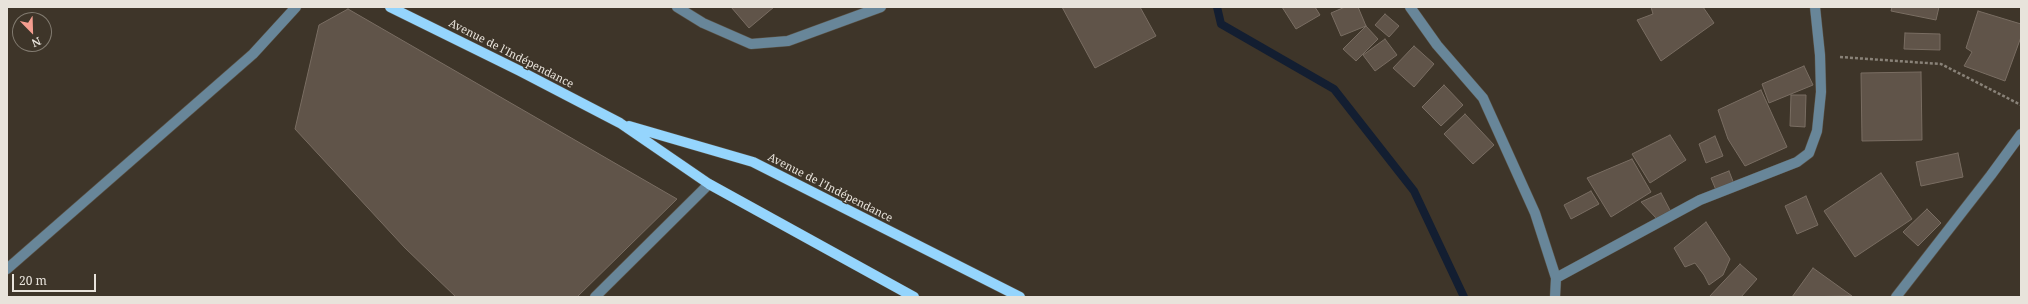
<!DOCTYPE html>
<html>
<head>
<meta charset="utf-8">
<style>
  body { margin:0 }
  #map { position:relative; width:2028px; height:304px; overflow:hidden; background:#3e3529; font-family:"Noto Serif",serif }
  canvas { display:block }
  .frame { position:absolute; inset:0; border:8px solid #e8e3db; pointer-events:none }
  .north { position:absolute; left:12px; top:12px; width:40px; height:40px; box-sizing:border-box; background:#3e3529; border:1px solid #827b70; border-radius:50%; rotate:157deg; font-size:11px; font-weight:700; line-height:16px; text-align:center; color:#e8e3db }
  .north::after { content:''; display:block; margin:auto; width:14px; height:18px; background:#f59d8f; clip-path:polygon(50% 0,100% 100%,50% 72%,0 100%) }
  .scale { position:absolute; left:12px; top:274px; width:84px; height:18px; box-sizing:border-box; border:2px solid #e8e3db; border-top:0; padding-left:5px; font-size:12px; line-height:14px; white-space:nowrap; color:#e8e3db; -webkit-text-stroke:3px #3e3529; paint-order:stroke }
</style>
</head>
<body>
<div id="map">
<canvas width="2028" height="304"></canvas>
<div class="frame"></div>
<div class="north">N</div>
<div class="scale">20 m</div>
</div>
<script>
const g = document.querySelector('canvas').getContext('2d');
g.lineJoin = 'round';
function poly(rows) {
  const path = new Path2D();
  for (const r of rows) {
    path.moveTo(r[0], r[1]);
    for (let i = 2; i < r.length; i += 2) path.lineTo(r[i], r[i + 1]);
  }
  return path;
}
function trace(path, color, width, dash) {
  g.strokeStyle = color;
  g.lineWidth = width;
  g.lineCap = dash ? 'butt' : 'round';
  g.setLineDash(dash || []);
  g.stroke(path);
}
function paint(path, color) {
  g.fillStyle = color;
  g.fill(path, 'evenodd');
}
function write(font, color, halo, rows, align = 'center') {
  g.font = font + ' "Noto Serif",serif';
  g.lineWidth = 3;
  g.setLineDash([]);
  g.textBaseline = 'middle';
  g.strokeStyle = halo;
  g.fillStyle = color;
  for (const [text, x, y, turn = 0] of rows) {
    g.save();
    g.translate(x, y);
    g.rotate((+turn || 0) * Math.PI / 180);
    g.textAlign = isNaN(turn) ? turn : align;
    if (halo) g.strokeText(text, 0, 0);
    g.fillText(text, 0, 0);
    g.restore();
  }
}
trace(poly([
  [1217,7,1221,24,1334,89,1414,191,1464,297]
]), '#131e31', 8);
const building = poly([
  [731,7,774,7,749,28,731,7],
  [1062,7,1140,7,1156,36,1095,68,1062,7],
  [1282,7,1315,7,1320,15,1296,29,1282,7],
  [1345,7,1358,7,1366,26,1341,36,1331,13,1345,7],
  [1651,7,1703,7,1714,23,1661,61,1637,20,1653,14,1651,7],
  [1892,7,1939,7,1936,20,1891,11,1892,7],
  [348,9,677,199,577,297,456,297,405,248,295,129,319,25,348,9],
  [1978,11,2021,24,2021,37,2005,81,1964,66,1972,52,1966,48,1978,11],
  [1385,14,1399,26,1389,37,1375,25,1385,14],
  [1366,26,1378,39,1356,61,1343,49,1366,26],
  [1905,33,1940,34,1940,50,1904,49,1905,33],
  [1385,39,1397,55,1375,71,1363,55,1385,39],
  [1414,46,1434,64,1414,87,1393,68,1414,46],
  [1804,66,1813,85,1769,103,1762,84,1804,66],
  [1921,72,1922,140,1862,141,1861,73,1921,72],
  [1444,85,1463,105,1441,126,1422,107,1444,85],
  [1761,90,1787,147,1745,166,1728,139,1718,110,1761,90],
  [1791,95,1806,95,1805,127,1790,126,1791,95],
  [1465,114,1494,145,1473,164,1444,134,1465,114],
  [1670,135,1686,160,1650,183,1632,154,1670,135],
  [1715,136,1723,156,1706,163,1699,144,1715,136],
  [1958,153,1963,177,1921,186,1916,162,1958,153],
  [1632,159,1651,192,1611,217,1587,178,1632,159],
  [1729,171,1734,184,1716,190,1711,178,1729,171],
  [1881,173,1912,219,1855,257,1824,211,1881,173],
  [1591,191,1599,204,1571,219,1564,205,1591,191],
  [1661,193,1671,212,1657,219,1641,202,1661,193],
  [1806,196,1818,225,1797,234,1785,206,1806,196],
  [1927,209,1941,223,1918,246,1903,232,1927,209],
  [1706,222,1730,259,1723,275,1709,285,1704,275,1695,263,1685,267,1674,248,1706,222],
  [1740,264,1757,279,1741,297,1709,297,1740,264],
  [1813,268,1852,296,1792,297,1813,268]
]);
paint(building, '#605449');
trace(building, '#796d62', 1);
const minor = poly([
  [677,7,703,23,751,44,788,41,881,7],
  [1410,7,1437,45,1483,98,1535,213,1556,278,1555,297],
  [7,269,253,54,296,7],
  [1556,278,1700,200,1797,162,1809,153,1817,131,1821,92,1820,55,1815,7],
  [595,297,709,184],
  [1896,297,1991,175,2021,134]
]);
const major = poly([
  [390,7,520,71,620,123,709,184,914,297],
  [629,126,753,162,1020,297]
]);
trace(minor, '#595145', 11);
trace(major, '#595145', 11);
trace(poly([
  [1840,57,1941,64,2021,105]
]), '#898278', 2.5, [3, 2]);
trace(minor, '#688699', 10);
trace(major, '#95d5fd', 10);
write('11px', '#e8e3db', '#3e3529', [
  ["Avenue de l'Indépendance",511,54,27],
  ["Avenue de l'Indépendance",830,188,27]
]);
</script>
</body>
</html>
